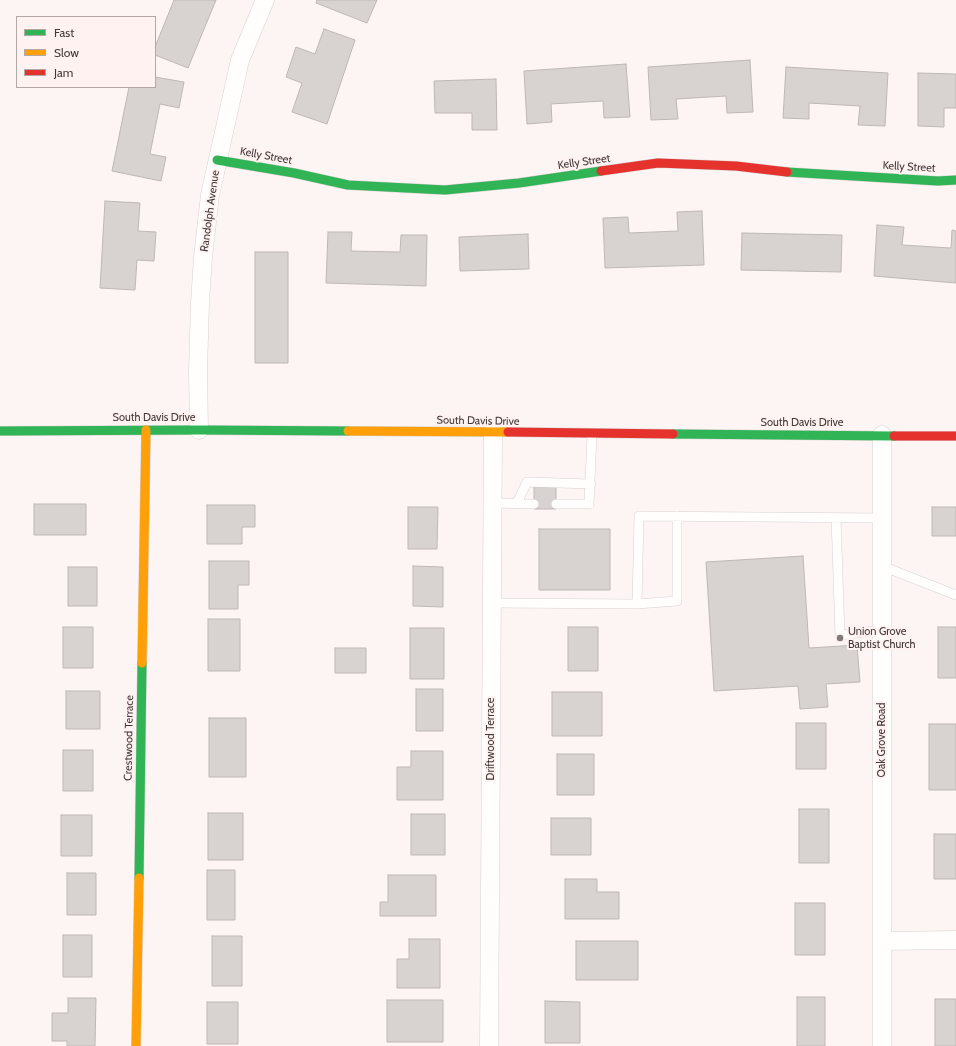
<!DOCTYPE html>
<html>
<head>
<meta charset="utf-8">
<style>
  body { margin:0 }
  #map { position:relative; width:956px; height:1046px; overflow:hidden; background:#fcf5f4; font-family:Cabin,sans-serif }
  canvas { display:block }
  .legend { position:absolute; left:16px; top:16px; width:140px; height:72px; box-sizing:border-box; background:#fff2f0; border:1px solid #b2a8a6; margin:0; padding:5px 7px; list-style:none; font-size:12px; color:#3f3938 }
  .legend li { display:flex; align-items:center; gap:8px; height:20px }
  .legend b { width:20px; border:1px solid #b2a8a6 }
</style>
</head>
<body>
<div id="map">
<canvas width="956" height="1046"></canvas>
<ul class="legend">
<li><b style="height:5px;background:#30b455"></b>Fast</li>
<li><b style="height:5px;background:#ff9f0a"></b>Slow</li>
<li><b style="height:5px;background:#e5322d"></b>Jam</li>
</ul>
</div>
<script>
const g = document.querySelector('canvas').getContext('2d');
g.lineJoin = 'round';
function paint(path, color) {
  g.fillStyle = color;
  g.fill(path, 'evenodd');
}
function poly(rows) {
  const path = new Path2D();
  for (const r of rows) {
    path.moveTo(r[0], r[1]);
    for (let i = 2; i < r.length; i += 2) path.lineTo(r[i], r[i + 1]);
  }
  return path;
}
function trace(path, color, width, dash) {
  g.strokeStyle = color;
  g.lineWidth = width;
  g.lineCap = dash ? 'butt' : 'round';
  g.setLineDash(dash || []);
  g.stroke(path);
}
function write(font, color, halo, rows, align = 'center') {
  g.font = font + ' Cabin,sans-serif';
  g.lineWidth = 4;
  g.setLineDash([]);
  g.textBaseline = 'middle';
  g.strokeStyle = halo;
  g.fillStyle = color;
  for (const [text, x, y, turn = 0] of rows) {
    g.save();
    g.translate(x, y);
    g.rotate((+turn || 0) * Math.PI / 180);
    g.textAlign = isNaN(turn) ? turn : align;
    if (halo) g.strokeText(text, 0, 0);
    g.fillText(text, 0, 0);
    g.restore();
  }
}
const building = poly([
  [174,0,216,0,188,68,155,55,155,47,174,0],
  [317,0,377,0,367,23,316,3,317,0],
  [324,29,355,40,327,124,292,112,302,83,286,77,296,47,315,54,324,29],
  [750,60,753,112,727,113,726,96,676,99,678,119,651,120,648,67,750,60],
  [626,64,630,117,604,118,603,101,551,104,552,122,527,124,524,71,626,64],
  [786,67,888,73,885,126,858,125,860,106,809,103,809,119,783,118,786,67],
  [918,73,956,74,956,108,944,108,944,127,918,126,918,73],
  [155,77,184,82,179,108,160,104,150,154,166,157,161,181,112,171,129,87,155,87,155,77],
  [496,79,497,130,472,130,472,113,435,113,434,81,496,79],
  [105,201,140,203,138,231,156,232,154,261,137,260,135,290,100,288,105,201],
  [702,211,704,265,605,268,603,218,628,217,629,233,678,231,677,212,702,211],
  [877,225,904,227,902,245,951,248,952,230,956,231,956,283,874,276,877,225],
  [328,232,352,232,351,251,400,252,401,235,427,235,426,286,326,283,328,232],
  [742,233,842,235,841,272,741,270,742,233],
  [528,234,529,269,460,271,459,237,528,234],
  [255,252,288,252,288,363,255,363,255,252],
  [534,486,556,486,556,509,534,509,534,486],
  [34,504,86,504,86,535,34,535,34,504],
  [207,505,255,505,255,527,242,527,242,544,207,544,207,505],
  [408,507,438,507,437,549,408,549,408,507],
  [932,507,956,507,956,536,932,536,932,507],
  [539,529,610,529,610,590,539,590,539,529],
  [803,556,809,648,857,645,860,682,826,684,828,707,800,709,798,686,714,691,706,562,803,556],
  [209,561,249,561,249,585,238,585,238,609,209,609,209,561],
  [413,566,443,567,443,607,413,606,413,566],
  [68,567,97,567,97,606,68,606,68,567],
  [208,619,240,619,240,671,208,671,208,619],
  [63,627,93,627,93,668,63,668,63,627],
  [568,627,598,627,598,671,568,671,568,627],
  [938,627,956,627,956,678,938,678,938,627],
  [410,628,444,628,444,679,410,679,410,628],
  [335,648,366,648,366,673,335,673,335,648],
  [416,689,443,689,443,731,416,731,416,689],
  [66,691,100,691,100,729,66,729,66,691],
  [552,692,602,692,602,736,552,736,552,692],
  [209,718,246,718,246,777,209,777,209,718],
  [796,723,826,723,826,769,796,769,796,723],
  [929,724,956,724,956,790,929,790,929,724],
  [63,750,93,750,93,791,63,791,63,750],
  [411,751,443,751,443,800,397,800,397,767,411,767,411,751],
  [557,754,594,754,594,795,557,795,557,754],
  [799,809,829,809,829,863,799,863,799,809],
  [208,813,243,813,243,860,208,860,208,813],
  [411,814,445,814,445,855,411,855,411,814],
  [61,815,92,815,92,856,61,856,61,815],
  [551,818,591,818,591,855,551,855,551,818],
  [934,834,956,834,956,879,934,879,934,834],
  [207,870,235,870,235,920,207,920,207,870],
  [67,873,96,873,96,915,67,915,67,873],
  [388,875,436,875,436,916,380,916,380,902,388,902,388,875],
  [565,879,597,879,597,892,619,892,619,919,565,919,565,879],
  [795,903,825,903,825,955,795,955,795,903],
  [63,935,92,935,92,977,63,977,63,935],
  [212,936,242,936,242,986,212,986,212,936],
  [409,939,440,939,440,988,397,988,397,959,409,959,409,939],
  [576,941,638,941,638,980,576,980,576,941],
  [797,997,825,997,825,1046,797,1046,797,997],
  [68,998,96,998,95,1046,67,1046,67,1041,52,1041,52,1013,68,1013,68,998],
  [935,999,956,999,956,1046,935,1046,935,999],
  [387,1000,443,1000,443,1042,387,1042,387,1000],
  [545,1001,580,1002,580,1043,545,1043,545,1001],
  [207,1002,238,1002,238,1044,207,1044,207,1002]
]);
paint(building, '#d8d2d1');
trace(building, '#bdb7b5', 1);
const lane = poly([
  [492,503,534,504],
  [517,503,527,482,591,484],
  [556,504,589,504,592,434],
  [836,518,840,635,882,630],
  [882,566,956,595],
  [492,603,637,604,677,601,677,516],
  [637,604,639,516,882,518]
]);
const street = poly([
  [199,430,198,371,200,303,203,257,210,195,240,60,265,0],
  [882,435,882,1046],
  [882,941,956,940],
  [489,1046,493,433]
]);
const fast = poly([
  [217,160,294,173,348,185,445,190,519,183,601,171],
  [787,172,938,181,956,180],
  [0,431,199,430,348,431],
  [673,434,894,436],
  [139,878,142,663]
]);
const slow = poly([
  [348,431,508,432],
  [142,663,146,430],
  [136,1046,139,878]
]);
const jam = poly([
  [601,171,658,163,736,166,787,172],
  [508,432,673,434],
  [894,436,956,436]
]);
trace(lane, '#d7d1d1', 10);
trace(street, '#d7d1d1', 19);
trace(fast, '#d7d1d1', 10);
trace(slow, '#d7d1d1', 10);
trace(jam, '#d7d1d1', 10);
trace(lane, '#fffefd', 9);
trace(street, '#fffefd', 18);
trace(fast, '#30b455', 9);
trace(slow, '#ff9f0a', 9);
trace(jam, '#e5322d', 9);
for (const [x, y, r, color] of [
  [840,638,4,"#817b7a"]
]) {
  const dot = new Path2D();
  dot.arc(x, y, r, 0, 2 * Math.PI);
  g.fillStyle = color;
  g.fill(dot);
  trace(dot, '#fff2f0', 1.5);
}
write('11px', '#3f3938', '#fff2f0', [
  ["Kelly Street",266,156,10],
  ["Kelly Street",584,162,-8],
  ["Kelly Street",909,167,3],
  ["Randolph Avenue",210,211,-82],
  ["South Davis Drive",154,418],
  ["South Davis Drive",478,421,1],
  ["South Davis Drive",802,423],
  ["Crestwood Terrace",129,738,-89],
  ["Driftwood Terrace",491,739,-90],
  ["Oak Grove Road",882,740,-90]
]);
write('11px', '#3f3938', '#fff2f0', [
  ["Union Grove",848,632],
  ["Baptist Church",848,645]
], 'left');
</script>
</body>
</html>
